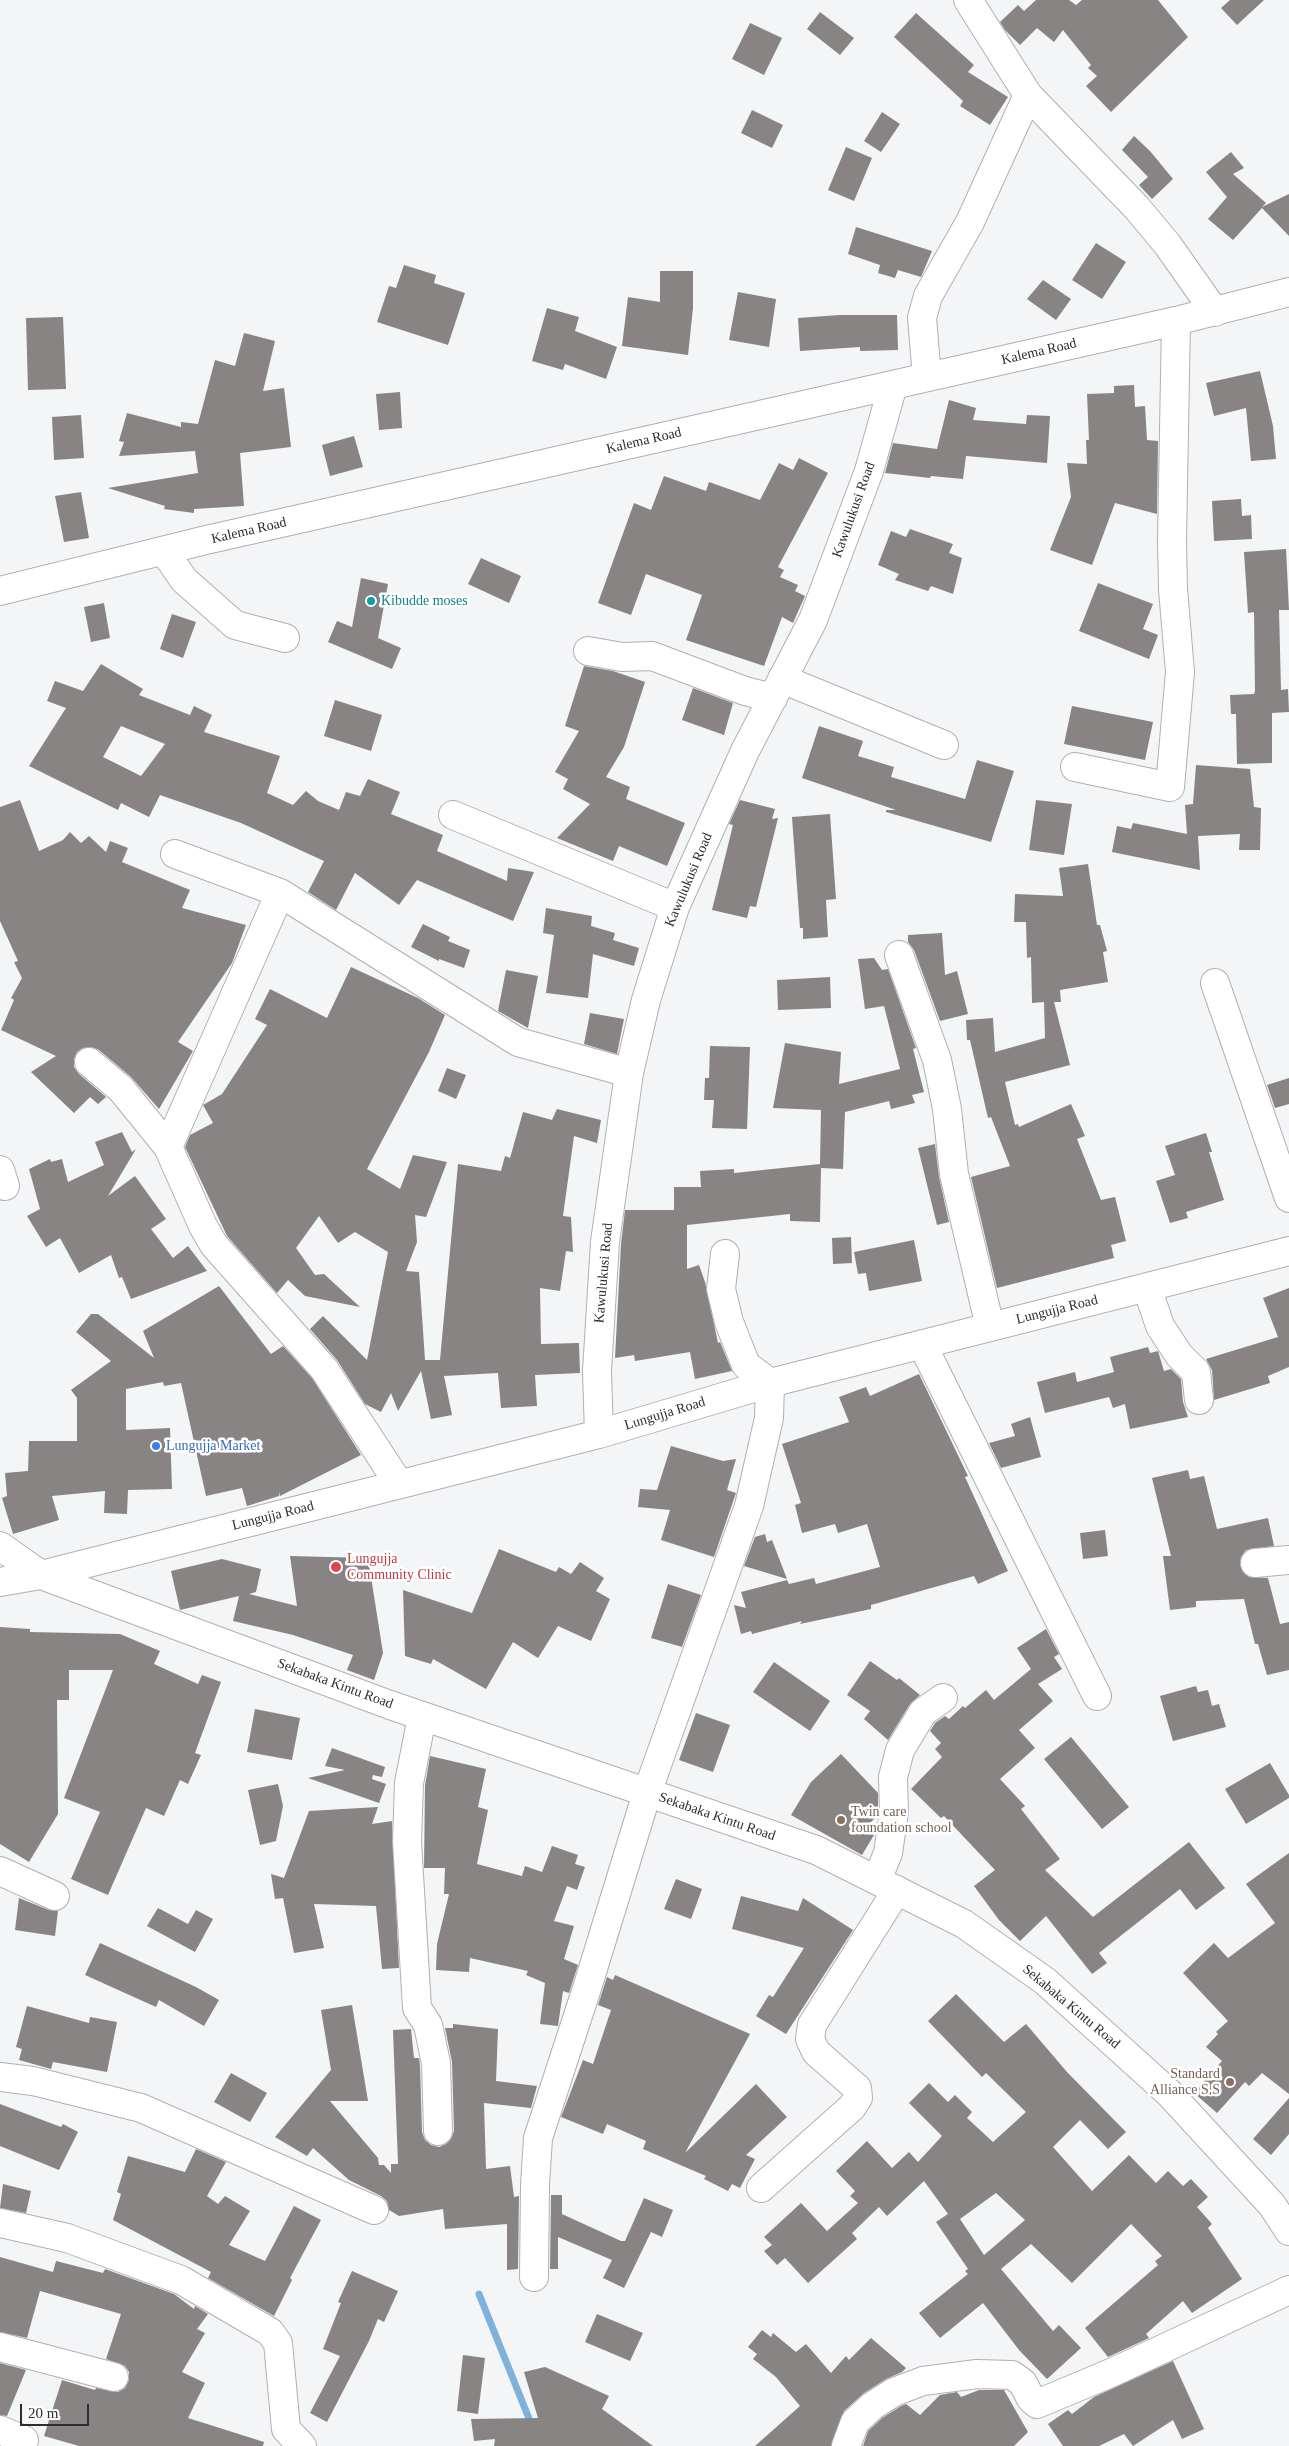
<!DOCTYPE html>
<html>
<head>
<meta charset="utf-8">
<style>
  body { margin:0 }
  #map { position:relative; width:1289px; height:2446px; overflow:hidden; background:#f4f5f7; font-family:"Times New Roman",serif }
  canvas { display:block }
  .scale { position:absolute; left:20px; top:2404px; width:69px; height:22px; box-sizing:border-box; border:2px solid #2c2d2e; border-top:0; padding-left:6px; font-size:15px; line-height:18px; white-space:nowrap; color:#2c2d2e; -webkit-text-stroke:4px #fff; paint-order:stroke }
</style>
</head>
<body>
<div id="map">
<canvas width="1289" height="2446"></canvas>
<div class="scale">20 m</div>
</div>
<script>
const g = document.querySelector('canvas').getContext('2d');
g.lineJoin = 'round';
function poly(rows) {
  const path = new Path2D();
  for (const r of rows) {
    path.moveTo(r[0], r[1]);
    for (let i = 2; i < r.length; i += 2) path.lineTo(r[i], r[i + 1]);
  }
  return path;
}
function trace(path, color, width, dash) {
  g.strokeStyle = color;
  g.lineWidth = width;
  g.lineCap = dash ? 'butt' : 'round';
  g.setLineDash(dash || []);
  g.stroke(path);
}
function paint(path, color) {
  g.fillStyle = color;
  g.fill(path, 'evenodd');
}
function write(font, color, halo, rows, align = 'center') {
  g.font = font + ' "Times New Roman",serif';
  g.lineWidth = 5;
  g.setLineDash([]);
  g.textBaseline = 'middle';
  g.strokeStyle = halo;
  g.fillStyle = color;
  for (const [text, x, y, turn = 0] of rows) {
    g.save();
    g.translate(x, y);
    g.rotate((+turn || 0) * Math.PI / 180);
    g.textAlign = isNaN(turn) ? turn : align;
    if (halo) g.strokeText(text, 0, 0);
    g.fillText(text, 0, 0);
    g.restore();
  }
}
trace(poly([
  [479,2294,532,2426]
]), '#7eb2da', 7);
paint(poly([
  [1036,0,1069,0,1076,5,1082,0,1158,0,1188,37,1111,112,1086,86,1097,76,1088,68,1091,65,1063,30,1054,42,1037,28,1020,45,1005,30,1000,22,1018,5,1024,11],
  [1230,0,1264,0,1237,25,1221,8],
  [820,12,854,38,840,55,807,29],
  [916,13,974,65,968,72,1008,97,990,125,960,106,963,101,894,37],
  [750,23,782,38,764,75,732,59],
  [752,110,783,125,772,148,741,133],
  [882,112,900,124,881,152,864,141],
  [1134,136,1150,151,1173,179,1152,199,1139,185,1148,177,1122,150],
  [846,147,872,158,854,201,828,190],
  [1231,152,1244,168,1233,174,1266,203,1262,207,1289,194,1289,236,1262,208,1233,240,1208,219,1227,197,1206,172],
  [856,227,932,251,921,277,898,270,895,278,878,273,880,265,848,254],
  [1096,243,1126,262,1102,299,1072,280],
  [404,265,436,275,434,283,465,293,448,345,377,322,389,286,396,288],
  [660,271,693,271,693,308,688,355,622,346,628,297,660,302],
  [1043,280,1071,299,1056,320,1027,299],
  [738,292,776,299,769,347,729,340],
  [547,308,579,317,575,331,617,347,606,379,565,364,563,370,532,361],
  [839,315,897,315,898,350,860,351,860,347,800,351,798,318],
  [63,317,66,389,28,390,26,318],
  [244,333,275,341,263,391,284,388,291,447,240,453,244,506,194,509,194,513,164,509,165,506,108,488,198,473,195,451,119,456,124,442,119,441,127,413,181,427,181,422,198,424,215,360,235,366],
  [1260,371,1273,426,1276,459,1251,461,1246,408,1214,416,1206,383],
  [1134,385,1135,407,1145,406,1147,440,1158,441,1157,514,1115,503,1092,565,1050,550,1071,497,1067,463,1087,464,1086,440,1089,440,1087,394,1114,393,1114,386],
  [400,392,402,428,379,430,376,394],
  [949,400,976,408,973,420,1026,424,1027,415,1050,416,1047,463,966,456,963,479,931,476,930,478,885,473,893,443,937,449],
  [81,415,84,458,54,460,52,417],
  [354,436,363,467,330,476,322,445],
  [799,458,828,473,778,567,784,570,780,577,798,585,795,591,805,596,793,623,782,617,764,666,686,640,702,595,646,574,631,615,598,603,634,503,651,510,664,476,706,491,709,482,760,500,779,463,793,470],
  [81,492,89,538,64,542,55,496],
  [1241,499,1242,516,1251,515,1252,539,1214,541,1212,501],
  [910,529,953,544,949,553,962,558,953,594,931,586,928,591,895,580,899,574,878,565,891,531,906,537],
  [1286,549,1289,610,1279,610,1281,690,1288,689,1289,712,1272,713,1272,763,1237,764,1236,714,1231,714,1230,695,1254,694,1255,691,1254,612,1248,613,1244,552],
  [481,558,521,576,509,603,468,584],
  [361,578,388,584,378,638,401,648,392,669,328,642,337,621,352,627],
  [1098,583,1153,604,1143,629,1158,635,1149,659,1079,631],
  [104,603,110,638,91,642,84,607],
  [172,614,196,622,183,658,160,649],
  [101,664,143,689,139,695,190,715,194,706,212,715,204,732,280,756,267,793,293,805,306,791,318,801,339,810,346,792,360,796,368,779,400,792,391,814,443,835,437,851,507,881,508,868,534,872,513,921,417,880,399,905,355,873,336,910,308,892,324,861,241,823,160,795,149,817,121,803,118,810,29,766,66,708,47,701,55,681,83,691],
  [121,726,165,744,141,776,103,757],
  [584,666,613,671,645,682,624,747,606,777,630,787,626,799,685,823,667,866,619,846,613,861,557,838,590,804,563,789,568,779,555,772,579,731,565,726],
  [693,688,733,703,724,735,682,720],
  [335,700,382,715,371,751,324,736],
  [1072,706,1153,722,1145,760,1064,744],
  [819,726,863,741,858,756,894,767,891,777,965,799,977,760,1014,771,991,842,886,812,886,810,896,810,802,778],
  [1196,765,1250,769,1254,807,1261,808,1260,850,1239,850,1240,834,1198,836,1200,870,1112,852,1117,826,1131,829,1133,823,1187,834,1185,805,1193,804],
  [20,800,39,851,63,840,70,832,81,843,89,836,106,852,110,841,128,848,122,862,190,890,182,908,246,925,232,963,178,1042,193,1051,159,1109,131,1077,99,1050,91,1047,83,1048,77,1052,74,1059,74,1067,79,1074,106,1097,98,1104,90,1097,74,1113,31,1072,56,1056,1,1030,14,1000,11,998,22,978,14,962,18,961,0,921,0,807],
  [740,800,775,809,772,819,778,818,756,907,750,906,747,918,712,910,733,825,729,824],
  [1036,800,1072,804,1064,855,1029,850],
  [830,814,836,899,826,900,828,937,803,939,803,928,800,928,792,817],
  [1088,864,1097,925,1100,925,1107,951,1103,952,1108,982,1060,990,1061,1002,1054,1002,1070,1065,1005,1082,1015,1125,1018,1124,1019,1127,1071,1104,1085,1136,1077,1139,1101,1200,1115,1197,1126,1241,1111,1245,1114,1258,997,1288,971,1177,1010,1166,991,1117,988,1118,970,1040,967,1040,966,1020,993,1018,995,1052,1045,1038,1044,1002,1032,1003,1031,957,1027,958,1026,922,1014,922,1015,894,1063,896,1059,868],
  [546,908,592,916,591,926,615,933,613,940,639,948,634,966,593,954,588,998,546,993,554,935,543,933],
  [423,924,450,937,448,941,470,950,464,968,439,959,439,961,411,947],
  [942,933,945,975,957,971,968,1014,940,1021,914,950,908,942,908,935],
  [874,958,882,970,888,969,916,1048,913,1049,924,1092,912,1095,915,1103,891,1109,889,1101,845,1112,843,1169,821,1168,820,1222,790,1221,790,1214,687,1225,687,1269,699,1265,705,1282,718,1343,720,1342,732,1371,695,1379,690,1352,635,1361,634,1355,615,1358,621,1244,625,1210,674,1210,674,1187,701,1187,700,1171,734,1169,734,1173,820,1164,821,1110,773,1108,785,1043,841,1052,839,1084,900,1069,884,1006,865,1009,858,959],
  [351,967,418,998,445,1015,429,1052,367,1169,400,1189,413,1155,447,1162,426,1217,415,1215,417,1242,406,1271,419,1272,425,1360,440,1360,458,1164,501,1171,505,1156,510,1158,523,1112,552,1120,557,1109,601,1120,597,1143,574,1136,563,1216,571,1217,573,1252,566,1251,560,1291,540,1288,541,1344,579,1343,580,1373,535,1375,537,1406,501,1408,498,1373,444,1376,452,1415,431,1419,421,1371,398,1411,391,1393,381,1412,365,1404,337,1360,310,1329,323,1316,367,1360,388,1252,355,1232,338,1243,319,1216,296,1248,315,1275,324,1274,360,1307,305,1296,288,1280,277,1293,227,1236,185,1147,190,1135,213,1123,203,1105,222,1094,267,1025,255,1019,270,989,327,1018],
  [506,970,538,976,528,1028,498,1011],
  [830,977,831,1008,778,1010,777,980],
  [590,1013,624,1019,617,1054,584,1044],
  [710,1046,750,1047,747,1129,712,1128,714,1100,704,1100,705,1078,709,1078],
  [447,1068,466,1075,456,1099,438,1091],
  [1289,1078,1289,1104,1275,1108,1267,1085],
  [122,1132,132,1152,136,1149,108,1196,135,1176,166,1219,151,1229,173,1258,188,1246,207,1271,131,1299,122,1277,119,1278,111,1255,79,1273,60,1238,46,1247,27,1216,40,1209,29,1169,50,1159,51,1162,62,1159,68,1182,104,1165,95,1142],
  [1206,1133,1212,1152,1209,1152,1224,1200,1186,1212,1188,1218,1170,1223,1156,1181,1175,1175,1165,1146],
  [935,1144,939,1177,949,1222,937,1225,918,1148],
  [851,1237,852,1263,833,1264,832,1238],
  [914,1240,922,1281,869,1291,866,1273,858,1274,854,1252],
  [219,1286,271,1354,283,1346,312,1378,361,1455,280,1496,280,1492,279,1496,247,1506,242,1488,206,1496,181,1383,164,1386,163,1382,126,1389,126,1430,170,1428,172,1489,128,1490,127,1514,104,1513,105,1491,52,1496,59,1520,13,1534,2,1498,7,1496,5,1473,28,1471,29,1441,77,1441,77,1398,71,1390,111,1361,76,1332,91,1314,98,1314,154,1358,143,1331],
  [1289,1288,1289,1367,1268,1376,1270,1383,1214,1400,1212,1370,1206,1359,1278,1337,1263,1298],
  [1148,1347,1150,1353,1158,1351,1164,1371,1171,1369,1181,1379,1183,1402,1188,1417,1130,1429,1125,1404,1113,1408,1109,1397,1045,1413,1037,1382,1075,1372,1077,1382,1114,1372,1110,1357],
  [919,1374,968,1476,965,1477,1008,1571,978,1584,974,1576,871,1605,871,1609,800,1624,802,1621,752,1634,751,1631,741,1634,734,1605,746,1608,741,1592,787,1580,789,1584,814,1578,816,1584,880,1567,867,1524,838,1533,835,1524,802,1533,795,1505,801,1503,782,1444,849,1422,839,1397,866,1387,870,1396],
  [1030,1417,1041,1457,1001,1468,989,1443,1015,1436,1011,1424],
  [671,1446,723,1461,736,1459,727,1490,736,1493,714,1557,661,1540,670,1510,638,1507,640,1489,657,1490],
  [1188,1470,1190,1479,1204,1476,1217,1529,1268,1518,1274,1546,1246,1550,1241,1557,1240,1565,1243,1572,1249,1577,1268,1578,1280,1624,1289,1622,1289,1670,1267,1675,1258,1644,1255,1644,1244,1599,1196,1601,1196,1607,1170,1610,1163,1556,1171,1556,1152,1478],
  [1105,1530,1108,1556,1083,1559,1080,1533],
  [765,1534,767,1542,772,1540,787,1579,744,1566,755,1537],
  [499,1549,556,1572,559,1567,571,1574,580,1562,604,1578,596,1591,610,1599,591,1641,558,1626,538,1658,513,1642,486,1689,433,1659,431,1664,405,1656,403,1590,472,1613],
  [290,1556,368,1558,383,1653,374,1680,347,1670,353,1655,293,1635,233,1621,239,1596,180,1610,171,1571,222,1559,261,1569,256,1592,249,1594,297,1606],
  [668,1584,701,1595,682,1647,651,1638],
  [0,1627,30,1629,30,1632,120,1634,160,1651,154,1664,198,1684,202,1675,221,1682,195,1753,201,1755,188,1784,180,1780,164,1816,146,1808,108,1895,71,1879,100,1812,64,1798,113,1670,69,1670,69,1700,57,1700,58,1814,29,1862,0,1844],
  [1046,1629,1059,1654,1054,1657,1062,1669,1038,1684,1053,1701,1019,1730,1035,1748,1000,1779,1025,1806,1021,1809,1060,1859,1045,1870,1093,1917,1189,1842,1225,1888,1196,1910,1180,1889,1099,1953,1107,1963,1092,1974,1046,1916,1020,1941,999,1920,974,1886,995,1870,944,1816,941,1818,911,1789,942,1757,935,1749,941,1743,930,1731,935,1723,945,1716,949,1719,963,1706,965,1708,986,1690,994,1700,1031,1669,1017,1648],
  [870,1661,897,1680,899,1678,920,1695,910,1704,888,1740,864,1719,870,1711,847,1695],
  [774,1662,830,1701,810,1731,753,1692],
  [1196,1686,1198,1692,1208,1690,1212,1706,1219,1704,1226,1727,1173,1741,1160,1696],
  [255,1709,300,1718,292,1760,247,1752],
  [696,1713,730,1725,713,1772,679,1760],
  [1071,1737,1129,1807,1102,1829,1044,1759],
  [332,1748,385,1767,382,1777,373,1775,372,1779,386,1784,379,1803,308,1778,345,1770,325,1766],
  [841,1754,878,1793,878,1815,864,1829,874,1835,862,1855,791,1815,811,1782],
  [430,1756,486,1769,478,1807,488,1810,477,1864,522,1876,525,1866,542,1872,552,1846,578,1855,575,1864,585,1867,577,1890,567,1886,554,1921,574,1926,564,1959,578,1965,569,1993,563,1991,558,2026,540,2024,545,1983,526,1975,528,1971,470,1958,469,1972,436,1970,437,1944,449,1894,444,1894,445,1868,424,1868,425,1785],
  [1270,1763,1289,1795,1289,1798,1246,1824,1225,1789],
  [278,1784,283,1806,276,1841,260,1845,248,1790],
  [378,1807,372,1824,392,1821,399,1968,382,1969,376,1906,314,1904,324,1948,294,1953,283,1898,275,1899,271,1874,284,1878,309,1811],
  [1289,1853,1289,2094,1262,2073,1249,2086,1245,2082,1217,2113,1194,2093,1222,2061,1206,2047,1218,2034,1216,2032,1228,2021,1183,1973,1214,1943,1228,1958,1275,1923,1246,1884],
  [676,1879,702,1889,691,1919,664,1909],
  [741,1896,798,1911,803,1898,853,1930,786,2034,756,2016,769,1995,773,1997,804,1948,732,1929],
  [19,1898,49,1910,58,1911,55,1936,15,1930],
  [158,1908,188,1924,196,1910,213,1919,195,1952,147,1926],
  [100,1943,196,1987,219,2000,204,2026,159,2000,156,2007,85,1975],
  [615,1975,750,2034,685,2153,756,2084,787,2117,746,2155,755,2159,740,2188,732,2184,728,2191,704,2179,706,2176,643,2149,646,2141,607,2124,603,2134,561,2117,583,2060,593,2064,611,2010,598,2005,607,1977,613,1980],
  [956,1994,1004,2042,1026,2024,1067,2072,1126,2132,1108,2149,1080,2120,1053,2147,1092,2191,1129,2155,1156,2183,1168,2171,1183,2186,1191,2179,1208,2197,1197,2207,1212,2224,1208,2228,1242,2279,1192,2313,1183,2301,1146,2334,1149,2338,1108,2357,1085,2328,1158,2265,1155,2261,1162,2256,1131,2224,1072,2283,1031,2244,1001,2269,1053,2331,1059,2325,1081,2348,1047,2379,1019,2350,983,2303,940,2338,919,2313,968,2274,965,2271,968,2269,936,2222,948,2214,924,2181,887,2216,879,2207,852,2233,857,2239,808,2283,785,2258,777,2265,764,2251,772,2245,764,2237,801,2203,827,2231,858,2203,850,2196,855,2191,836,2171,867,2141,892,2168,909,2152,918,2162,942,2136,909,2103,929,2083,948,2102,955,2095,972,2112,967,2118,993,2142,1026,2112,986,2073,982,2077,928,2021],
  [996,2193,1025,2220,984,2255,960,2219],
  [352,2005,368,2101,330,2101,378,2158,379,2165,384,2165,391,2173,391,2164,398,2164,393,2030,411,2029,414,2058,419,2058,420,2065,422,2132,425,2140,431,2145,439,2147,446,2144,451,2139,454,2131,452,2062,445,2028,453,2028,453,2024,498,2029,496,2081,537,2086,531,2108,484,2103,486,2169,510,2166,514,2197,519,2196,518,2269,507,2270,507,2224,445,2229,443,2209,399,2216,389,2210,387,2201,381,2196,349,2180,313,2148,307,2156,275,2137,331,2070,321,2010],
  [27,2006,89,2023,90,2017,117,2022,107,2072,53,2062,51,2069,19,2060,22,2049,16,2047],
  [231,2073,267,2093,250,2122,214,2102],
  [1289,2098,1289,2134,1271,2155,1253,2139],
  [0,2104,61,2127,63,2124,78,2132,59,2170,0,2146],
  [196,2149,226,2162,207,2196,218,2204,225,2196,250,2211,229,2245,265,2261,294,2206,321,2220,290,2278,292,2280,274,2316,208,2278,211,2272,113,2220,121,2194,117,2192,128,2156,185,2172],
  [3,2184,31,2191,26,2213,0,2208],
  [551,2195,562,2195,562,2214,621,2241,625,2241,644,2198,673,2210,662,2237,651,2232,624,2288,603,2278,612,2260,558,2237,558,2269,550,2269],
  [0,2257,53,2272,56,2261,103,2273,105,2269,174,2294,194,2309,195,2306,208,2314,197,2329,205,2333,182,2372,205,2383,188,2418,264,2442,263,2446,79,2446,44,2436,62,2380,95,2390,96,2388,118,2392,125,2388,129,2380,129,2372,125,2366,106,2359,121,2314,40,2291,27,2338,0,2332],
  [352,2271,398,2291,384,2322,378,2319,369,2341,327,2422,310,2413,340,2356,323,2349,341,2303,338,2302],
  [597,2314,643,2333,630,2361,585,2342],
  [762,2330,771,2337,773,2333,796,2352,806,2344,831,2373,846,2356,849,2360,871,2338,906,2368,902,2372,886,2379,864,2393,844,2411,831,2446,755,2446,800,2406,776,2377,753,2359,757,2354,748,2347],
  [463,2355,485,2358,478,2414,457,2411],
  [1173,2361,1204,2429,1182,2439,1173,2420,1133,2446,1124,2434,1099,2446,1063,2446,1048,2424,1068,2410,1072,2414,1094,2397],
  [0,2363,26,2370,7,2416,0,2415],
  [545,2367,609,2396,602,2409,653,2446,494,2446,495,2439,474,2441,471,2419,538,2418,524,2372],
  [979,2390,1004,2390,1028,2432,1014,2446,863,2446,868,2431,882,2418,901,2406,906,2404,920,2415,940,2395,957,2392,961,2397]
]), '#878483');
const minor = poly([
  [1028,95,1137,208,1167,244,1215,312],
  [927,377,922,318,928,296,970,222,1028,95,968,0],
  [164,551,184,580,235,625,285,638],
  [0,591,206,540,1176,321,1289,292],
  [588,651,622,657,652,656,745,691,773,698],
  [782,679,944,745],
  [1075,767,1170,787,1180,672,1173,589,1172,541,1176,321],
  [453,815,675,907],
  [175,854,280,893,518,1042,629,1073],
  [899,955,937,1060,947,1109,954,1174,990,1327],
  [1215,983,1289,1198],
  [89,1062,121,1089,168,1147,203,1226,214,1245,324,1369,399,1484],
  [168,1147,280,893],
  [0,1170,5,1186],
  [1147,1287,1160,1326,1179,1355,1196,1372,1199,1400],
  [922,1344,1097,1696],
  [599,1434,597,1371,605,1242,629,1073,646,1000,675,907,745,751,813,620,869,471,893,385],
  [0,1546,41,1575,390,1705,816,1850,964,1924,1045,1981,1169,2093,1272,2205,1289,2231],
  [1255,1563,1289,1560],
  [0,1582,41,1575,599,1434,770,1383,1289,1251],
  [422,1717,409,1783,407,1841,417,2008,428,2025,436,2063,438,2131],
  [0,1871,55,1896],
  [877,1880,888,1853,894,1812,893,1777,900,1750,923,1712,943,1698],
  [0,2077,33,2081,141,2108,374,2210],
  [761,2188,852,2107,858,2098,857,2088,816,2052,810,2039,812,2025,897,1890],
  [0,2223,67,2238,181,2280,270,2332,278,2343,286,2429,302,2446],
  [534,2277,535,2185,538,2138,588,1985,647,1793,749,1506,769,1418,770,1383,746,1365,729,1322,721,1289,725,1254],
  [0,2347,114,2377],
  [0,2430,24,2440],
  [846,2446,855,2422,872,2406,894,2392,923,2381,977,2374,1012,2375,1023,2383,1031,2399,1037,2404,1111,2373,1289,2290]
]);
trace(minor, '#b0b0b3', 30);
trace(minor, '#fff', 28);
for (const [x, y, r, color] of [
  [371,601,5,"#0f9aa8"],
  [156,1446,5,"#3f7fe0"],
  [336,1567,6,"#e0444e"],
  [841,1820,5,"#8d6e63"],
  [1230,2082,5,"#8d6e63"]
]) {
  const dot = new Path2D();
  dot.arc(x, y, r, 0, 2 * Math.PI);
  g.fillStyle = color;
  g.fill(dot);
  trace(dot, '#fff', 2);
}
write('14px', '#2c2d2e', '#fff', [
  ["Kalema Road",1039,352,-13],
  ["Kalema Road",644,441,-13],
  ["Kawulukusi Road",854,510,-70],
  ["Kalema Road",249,531,-13],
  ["Kawulukusi Road",689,880,-67],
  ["Kawulukusi Road",604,1273,-85],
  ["Lungujja Road",1057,1310,-14],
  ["Lungujja Road",665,1414,-17],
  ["Lungujja Road",273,1516,-14],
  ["Sekabaka Kintu Road",335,1684,20],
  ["Sekabaka Kintu Road",717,1817,19],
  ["Sekabaka Kintu Road",1071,2007,40]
]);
write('14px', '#0d838f', '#fff', [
  ["Kibudde moses",381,601]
], 'left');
write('14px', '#366cbe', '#fff', [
  ["Lungujja Market",166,1446]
], 'left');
write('14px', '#be3a42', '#fff', [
  ["Lungujja",347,1559],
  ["Community Clinic",347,1575]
], 'left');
write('14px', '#785e54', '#fff', [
  ["Twin care",851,1812],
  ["foundation school",851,1828],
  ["Standard",1220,2074,"right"],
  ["Alliance S.S",1220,2090,"right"]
], 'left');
</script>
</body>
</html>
